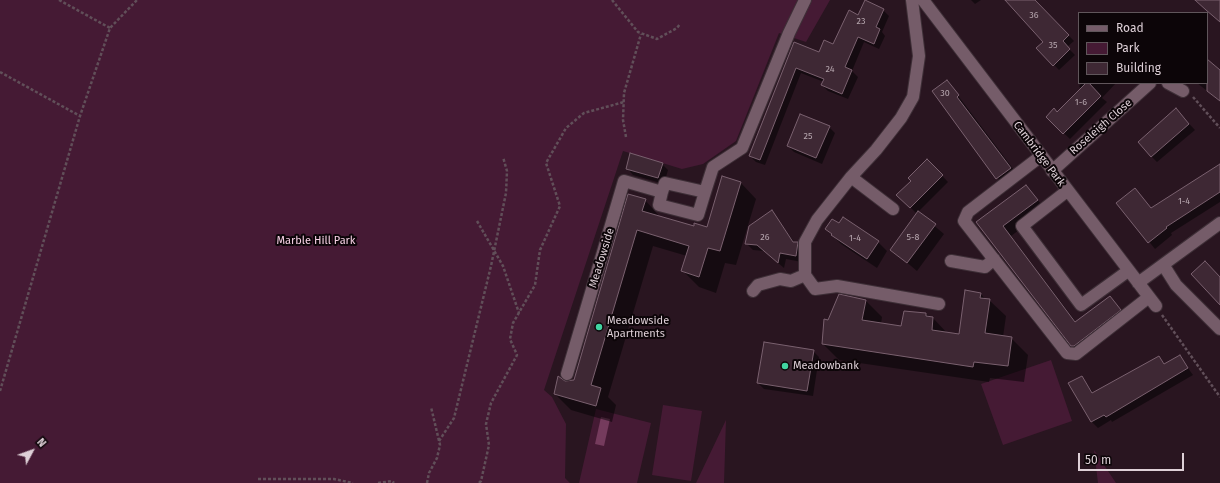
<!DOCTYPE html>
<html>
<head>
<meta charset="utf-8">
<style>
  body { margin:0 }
  #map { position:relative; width:1220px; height:483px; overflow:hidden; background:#291520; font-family:"Fira Sans",sans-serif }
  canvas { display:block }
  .legend { position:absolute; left:1078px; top:12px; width:130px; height:72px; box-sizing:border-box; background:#0c0508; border:1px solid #60565b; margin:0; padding:5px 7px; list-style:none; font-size:12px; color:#ded0d7 }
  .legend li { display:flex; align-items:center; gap:8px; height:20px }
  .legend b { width:20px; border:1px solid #60565b }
  .north { position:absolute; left:12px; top:431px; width:40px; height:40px; -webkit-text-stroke:3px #0c0508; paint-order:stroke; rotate:49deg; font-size:11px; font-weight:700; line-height:16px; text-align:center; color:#ded0d7 }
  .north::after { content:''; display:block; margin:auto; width:14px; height:18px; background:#ded0d7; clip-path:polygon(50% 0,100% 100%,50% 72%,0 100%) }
  .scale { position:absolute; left:1078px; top:453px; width:106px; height:18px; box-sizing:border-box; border:2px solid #ded0d7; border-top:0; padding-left:5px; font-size:12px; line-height:14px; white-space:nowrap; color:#ded0d7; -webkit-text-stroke:3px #0c0508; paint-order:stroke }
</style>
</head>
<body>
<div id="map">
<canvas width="1220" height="483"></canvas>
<ul class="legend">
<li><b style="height:5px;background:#755c69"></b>Road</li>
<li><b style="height:11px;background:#451a34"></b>Park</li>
<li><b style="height:11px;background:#3e2834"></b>Building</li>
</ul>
<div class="north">N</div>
<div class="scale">50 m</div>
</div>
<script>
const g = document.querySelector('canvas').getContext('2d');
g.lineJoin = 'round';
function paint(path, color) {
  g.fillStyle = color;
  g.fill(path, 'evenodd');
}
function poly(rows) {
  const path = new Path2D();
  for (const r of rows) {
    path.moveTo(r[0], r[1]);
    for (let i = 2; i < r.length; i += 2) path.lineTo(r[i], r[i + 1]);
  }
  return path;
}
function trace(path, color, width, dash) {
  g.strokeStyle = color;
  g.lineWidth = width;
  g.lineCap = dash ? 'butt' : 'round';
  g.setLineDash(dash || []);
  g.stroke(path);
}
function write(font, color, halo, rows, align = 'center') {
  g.font = font + ' "Fira Sans",sans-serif';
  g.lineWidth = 4;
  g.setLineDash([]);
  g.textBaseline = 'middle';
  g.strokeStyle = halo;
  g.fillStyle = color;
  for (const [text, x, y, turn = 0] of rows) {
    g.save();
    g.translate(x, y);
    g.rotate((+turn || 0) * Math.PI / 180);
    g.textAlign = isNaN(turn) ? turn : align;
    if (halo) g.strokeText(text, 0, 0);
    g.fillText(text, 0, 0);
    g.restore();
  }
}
paint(poly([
  [0,0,830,0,806,42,779,33,736,141,703,164,682,169,623,151,544,390,552,397,566,424,565,478,570,483,0,483],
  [1051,360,1072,421,1003,445,981,384],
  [663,405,702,411,691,481,652,475],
  [596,409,651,423,637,483,579,483],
  [726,420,724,483,696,483],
  [1094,450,1116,483,1098,483]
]), '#451a34');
paint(poly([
  [601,417,610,419,604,446,595,444]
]), '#753b5d');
paint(poly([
  [971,0,981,0,975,4],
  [1006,0,1034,0,1074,41,1067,47,1075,55,1059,70,1038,48,1044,42],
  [883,10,889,16,882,32,885,36,879,49,864,42,852,71,858,77,848,99,828,91,822,85,824,82,801,73,765,165,756,162,750,156,794,43,820,53,833,45,859,16],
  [1207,61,1220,71,1220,101,1197,83,1207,83],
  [947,81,1017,174,1003,185,933,91],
  [1082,83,1116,83,1102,98,1107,102,1070,139,1047,117,1057,113,1081,89,1079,86],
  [1176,110,1195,130,1157,162,1151,156],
  [829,127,835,133,822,164,794,152,788,146],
  [927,160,948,182,918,212,944,234,917,271,892,250,917,214,898,195,912,181],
  [662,164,668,170,664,184,633,175,627,168],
  [1220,165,1220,202,1171,233,1172,235,1155,249,1118,203,1151,209],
  [740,182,756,199,736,265,725,263,716,293,699,287,683,271,687,256,653,246,608,397,616,405,612,422,571,410,555,394,564,382,574,381,645,200,661,218,694,228,707,228],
  [1026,186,1046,210,1011,236,1076,322,1110,297,1129,319,1081,355,1072,345,977,223],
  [772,212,795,243,803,250,802,262,786,259,784,268,764,251,753,250,747,244],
  [843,219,878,242,887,251,877,268,841,244,826,229,839,225],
  [981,294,985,299,989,300,1006,316,1003,337,1011,338,1028,355,1024,382,990,378,989,382,839,360,823,344,828,321,866,301,882,317,881,324,902,327,926,314,933,318,948,334,960,335],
  [813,351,819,357,813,396,764,389,758,383],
  [1159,357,1165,364,1180,357,1193,375,1112,422,1111,420,1098,428,1092,422,1069,384,1082,377,1094,394]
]), '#0007');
const building = poly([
  [865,0,884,9,876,27,880,29,874,44,858,37,845,67,852,70,842,94,821,85,824,79,796,68,760,160,749,156,794,42,819,52,824,40,833,44,849,10,858,15,865,0],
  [1005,0,1035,0,1069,35,1063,41,1070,49,1053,66,1036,48,1043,42,1005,0],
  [1195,0,1220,0,1220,22,1206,10,1195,0],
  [1207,59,1220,70,1220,101,1207,91,1207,59],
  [947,80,959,95,957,97,1011,168,996,179,932,91,947,80],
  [1086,83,1089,83,1101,96,1063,134,1046,117,1054,108,1057,112,1086,83],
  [1176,108,1189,124,1151,157,1138,142,1176,108],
  [800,114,830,126,816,158,787,146,800,114],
  [630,153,663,163,658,178,626,169,630,153],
  [927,159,943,175,910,208,896,195,911,181,908,178,927,159],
  [1220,164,1220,192,1166,227,1167,228,1148,243,1116,203,1135,188,1151,208,1220,164],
  [722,176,741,182,720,251,708,248,699,277,681,271,689,246,637,230,591,385,601,388,596,406,554,394,558,376,565,381,574,380,628,194,646,199,642,211,694,226,694,223,707,227,722,176],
  [1026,185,1038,200,1003,226,1075,322,1110,296,1121,310,1074,346,1071,346,976,222,1026,185],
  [772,210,793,242,798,242,796,256,780,253,778,263,757,245,745,244,749,226,772,210],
  [918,211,936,224,907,263,890,250,918,211],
  [843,217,879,241,867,259,831,235,832,234,825,229,832,219,839,223,843,217],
  [1205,261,1220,277,1220,305,1191,274,1205,261],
  [965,290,981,293,980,298,990,299,985,333,1012,337,1008,366,974,362,973,367,822,344,824,319,828,320,839,294,866,300,862,320,901,326,904,311,926,313,926,316,933,317,932,330,959,334,965,290],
  [764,342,814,350,807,391,757,383,764,342],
  [1180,355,1188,368,1106,417,1104,415,1091,422,1068,383,1082,376,1092,393,1159,356,1164,364,1180,355]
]);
paint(building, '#3e2834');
trace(building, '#7a616f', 1);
const minor = poly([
  [912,0,919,56,913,97,901,118,876,150,851,177,817,220,805,242,805,275,815,289,837,286,939,304],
  [923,0,1156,306],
  [1168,83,1183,91],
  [1041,156,968,212,964,221,1067,353,1076,354,1149,297],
  [1052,171,1150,83],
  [851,177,893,209],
  [1067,191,1022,226,1081,305,1128,271],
  [662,192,659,205,698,215,705,192],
  [951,261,985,267,994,259],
  [1164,266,1176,285,1220,329],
  [1138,283,1220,223],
  [753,291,758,285,780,279,791,281,805,275],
  [567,374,624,181,662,192,665,183,705,192,713,167,742,148,789,33,805,0]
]);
trace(minor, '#3e2f37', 14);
trace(poly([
  [59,0,110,28],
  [612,0,638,32,657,39,677,28,680,24],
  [0,72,80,116],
  [1193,97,1220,128],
  [626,137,623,120,624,93,641,34],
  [477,221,503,266,519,313],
  [1162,315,1220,397],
  [0,391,80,116,110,28,137,0],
  [439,441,454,418,491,266,506,193,507,171,503,157],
  [258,479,334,479,353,483],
  [378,483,392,481,394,483],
  [427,483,429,473,437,458,440,445,431,407],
  [479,483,481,481,489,445,486,424,491,403,517,355,510,339,513,323,535,285,540,250,560,206,546,163,566,128,584,113,624,102]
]), '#614f59', 2.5, [3, 2]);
trace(minor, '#755c69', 12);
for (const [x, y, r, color] of [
  [599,327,4,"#41d4a1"],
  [785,366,4,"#41d4a1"]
]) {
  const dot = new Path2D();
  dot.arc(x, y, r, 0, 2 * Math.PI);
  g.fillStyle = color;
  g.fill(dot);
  trace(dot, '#0c0508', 1.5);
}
write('9px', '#b6a6ae', null, [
  ["36",1034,15],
  ["23",861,21],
  ["35",1053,45],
  ["24",830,69],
  ["30",945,93],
  ["1-6",1081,102],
  ["25",808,136],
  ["1-4",1184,201],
  ["26",765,237],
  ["5-8",913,237],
  ["1-4",855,238]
]);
write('11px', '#ded0d7', '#0c0508', [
  ["Roseleigh Close",1101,127,-41],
  ["Cambridge Park",1039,154,53],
  ["Meadowside",602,258,-73]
]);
write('11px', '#f8d2e6', '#0c0508', [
  ["Marble Hill Park",316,241]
]);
write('11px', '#ded0d7', '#0c0508', [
  ["Meadowside",607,321],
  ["Apartments",607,334],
  ["Meadowbank",793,366]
], 'left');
</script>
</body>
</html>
